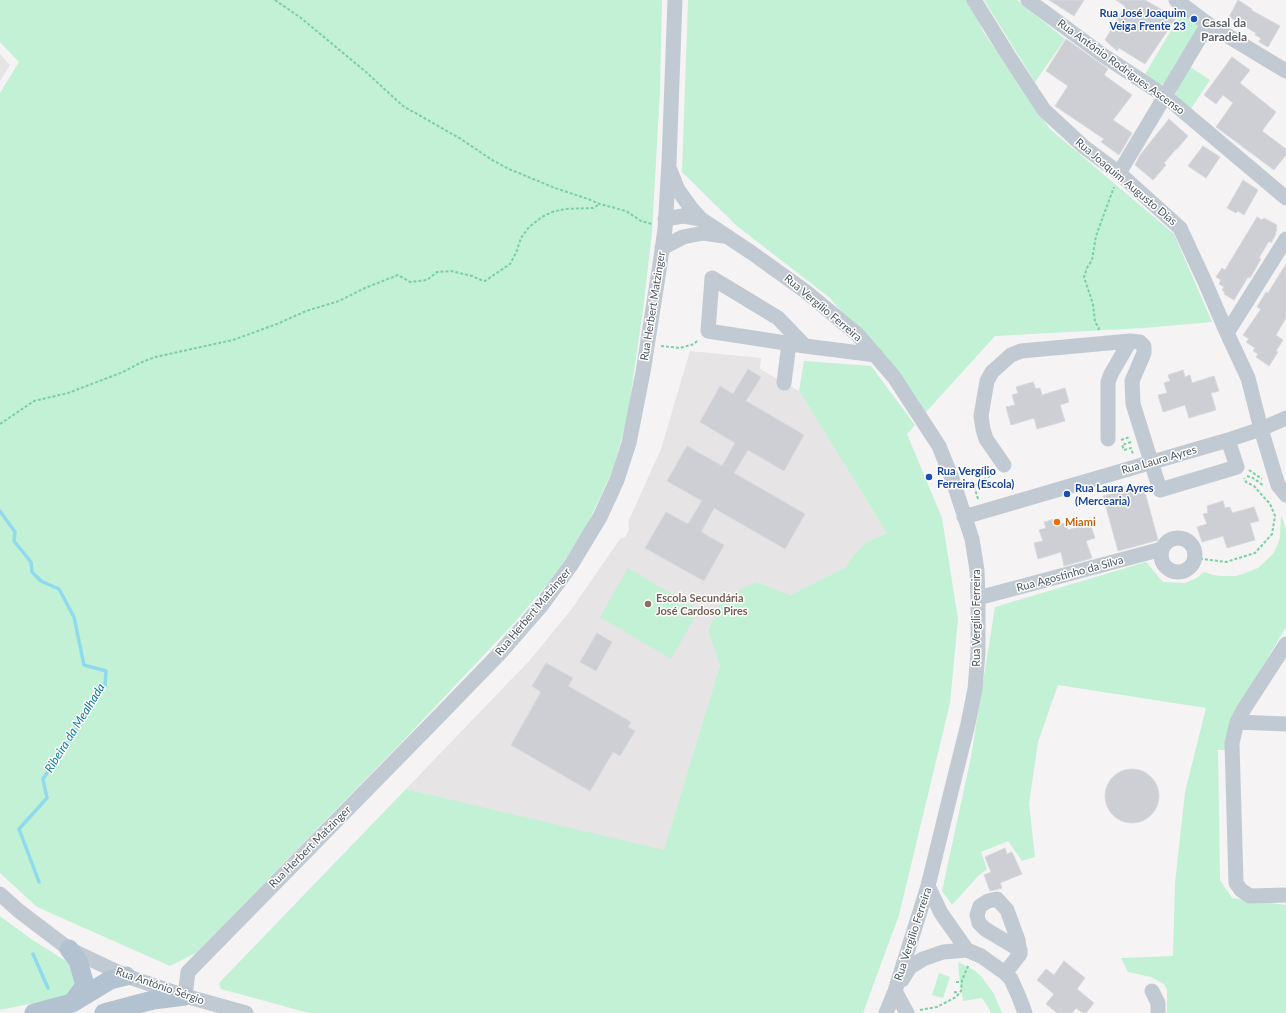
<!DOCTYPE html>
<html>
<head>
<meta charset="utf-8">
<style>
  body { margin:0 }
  canvas { display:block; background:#f5f3f3 }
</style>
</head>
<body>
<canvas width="1286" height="1013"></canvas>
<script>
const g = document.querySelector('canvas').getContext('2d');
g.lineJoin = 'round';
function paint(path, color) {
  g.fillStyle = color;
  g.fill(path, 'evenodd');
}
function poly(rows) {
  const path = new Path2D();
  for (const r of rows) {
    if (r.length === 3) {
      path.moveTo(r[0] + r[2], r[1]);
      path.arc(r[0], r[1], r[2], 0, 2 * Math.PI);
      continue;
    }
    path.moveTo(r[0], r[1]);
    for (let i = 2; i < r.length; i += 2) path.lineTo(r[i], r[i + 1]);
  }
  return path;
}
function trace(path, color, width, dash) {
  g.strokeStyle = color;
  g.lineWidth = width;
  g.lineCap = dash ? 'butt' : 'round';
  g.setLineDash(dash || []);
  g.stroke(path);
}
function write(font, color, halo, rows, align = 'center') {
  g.font = font + ' Lato,sans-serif';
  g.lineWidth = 3;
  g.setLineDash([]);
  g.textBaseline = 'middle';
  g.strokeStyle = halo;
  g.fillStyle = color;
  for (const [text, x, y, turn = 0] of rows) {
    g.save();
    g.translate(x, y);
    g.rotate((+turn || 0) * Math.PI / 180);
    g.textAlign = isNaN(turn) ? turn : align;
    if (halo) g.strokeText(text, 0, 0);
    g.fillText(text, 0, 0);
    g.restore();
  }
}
paint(poly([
  [0,54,10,65,0,81],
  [690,351,761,358,760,369,799,391,887,533,867,542,854,554,846,567,790,595,756,582,708,631,720,665,664,851,406,789,530,660,571,610,620,539,625,537,629,530,628,522,661,449]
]), '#e6e4e5');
paint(poly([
  [0,0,662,0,660,91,652,233,643,310,627,420,612,472,587,525,555,575,515,622,400,744,196,953,170,966,37,907,0,873,0,93,19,62,0,42],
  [688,0,969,0,984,33,1050,129,1174,234,1212,322,1144,328,995,336,926,412,830,298,737,226,682,172],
  [984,0,1017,0,1065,39,1035,82],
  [1182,12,1199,26,1164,84,1159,85,1145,74],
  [1189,66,1210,80,1190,110,1174,97],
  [804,361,871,366,915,425,907,434,942,518,958,619,950,703,899,915,863,1013,309,1013,221,989,219,983,406,789,664,850,720,665,708,631,723,598,756,582,790,595,846,567,854,554,867,542,887,533,799,391],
  [1281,515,1286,529,1286,627,1241,703,1227,750,1218,750,1220,880,1232,898,1286,905,1286,1013,1167,1013,1167,990,1164,984,1151,977,1128,972,1121,958,1173,956,1175,883,1185,792,1206,708,1058,685,1038,742,1029,804,1035,857,1022,861,1008,841,981,852,987,869,979,875,952,905,942,891,971,757,995,607,1146,562,1163,582,1185,583,1195,579,1204,572,1213,575,1222,576,1236,576,1243,574,1258,568,1273,554,1278,544,1280,537],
  [628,568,699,610,671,659,600,617],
  [0,916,31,939,66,961,74,970,77,979,67,996,0,1010],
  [958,962,974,970,981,976,994,994,1002,1013,990,1013,990,1010,982,998,963,1001,959,975],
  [939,973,950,977,943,998,932,995]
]), '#c3f1d5');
trace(poly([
  [0,511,15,532,14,541,31,562,32,572,41,581,59,589,74,617,84,665,106,671,105,686,43,779,47,798,19,829,39,882],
  [33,954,48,988]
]), '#90daee', 3.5);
const building = poly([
  [1049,0,1084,0,1074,16,1049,0],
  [1116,0,1145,0,1176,18,1145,64,1119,48,1117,51,1105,40,1125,6,1116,0],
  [1238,0,1252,9,1251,10,1280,26,1268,47,1259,42,1261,38,1255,35,1256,33,1229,17,1238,0],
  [1066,39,1108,69,1104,75,1132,95,1113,120,1132,133,1119,155,1101,142,1104,139,1055,106,1068,86,1046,71,1066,39],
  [1232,57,1250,70,1240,83,1276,112,1262,131,1286,149,1286,155,1274,170,1216,127,1233,103,1223,95,1216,104,1204,95,1232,57],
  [1169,119,1188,136,1177,149,1176,149,1164,163,1166,165,1153,180,1135,165,1140,155,1169,119],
  [1203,146,1220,157,1206,178,1188,166,1203,146],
  [1243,180,1258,190,1244,215,1238,211,1236,213,1227,208,1243,180],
  [1257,217,1262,220,1264,218,1277,225,1276,228,1277,229,1275,234,1276,234,1271,243,1269,241,1259,258,1261,259,1250,278,1248,277,1234,300,1224,294,1225,292,1222,290,1224,287,1219,284,1221,280,1216,277,1222,268,1225,270,1257,217],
  [1286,264,1286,318,1276,335,1283,340,1276,351,1278,352,1269,366,1256,357,1258,354,1253,351,1255,348,1246,342,1249,339,1243,335,1261,309,1257,307,1266,292,1268,293,1286,264],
  [748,369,761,377,746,401,804,435,784,471,748,450,734,473,805,514,785,549,714,508,701,532,724,545,704,581,645,548,666,512,688,524,702,501,667,481,687,446,722,466,735,443,700,422,720,386,733,394,748,369],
  [1183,370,1185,377,1190,375,1192,383,1214,376,1219,391,1211,393,1216,410,1189,418,1185,405,1163,412,1158,395,1167,393,1164,383,1170,381,1168,375,1183,370],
  [1033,382,1036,389,1040,388,1042,395,1065,388,1069,402,1060,405,1065,421,1037,429,1034,418,1011,425,1006,407,1015,405,1012,395,1018,393,1016,387,1033,382],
  [1143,485,1158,540,1118,551,1103,496,1143,485],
  [1223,501,1225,508,1230,507,1232,513,1254,507,1259,521,1250,523,1255,540,1227,548,1223,536,1202,542,1197,527,1207,524,1203,514,1208,513,1207,506,1223,501],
  [1059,518,1061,524,1066,523,1068,530,1090,523,1095,538,1086,541,1092,558,1064,566,1061,552,1038,559,1034,543,1043,541,1039,530,1046,528,1044,522,1059,518],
  [597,633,612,642,596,671,580,662,597,633],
  [546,663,573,678,568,686,631,722,628,727,635,731,620,756,613,752,590,791,511,745,541,692,532,686,546,663],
  [1132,796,27],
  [1005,848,1007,854,1012,852,1022,874,1000,883,1002,888,990,891,984,875,991,872,985,857,1005,848],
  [1064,961,1085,978,1077,989,1094,1003,1086,1013,1083,1013,1076,1008,1072,1013,1057,1013,1046,1004,1054,994,1037,980,1046,969,1054,975,1064,961]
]);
paint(building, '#cdcfd5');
trace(building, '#d7d9de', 1);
trace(poly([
  [275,0,301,18,366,72,403,106,461,139,492,160,509,169,555,188,588,199,600,204,626,211,641,221,652,224],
  [1098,330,1099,328,1095,322,1093,304,1084,277,1087,268,1092,260,1096,236,1114,187],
  [661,346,680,348,694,344,698,340],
  [0,424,34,401,68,393,123,372,140,363,155,357,233,340,277,324,306,311,339,301,365,288,398,275,410,282,427,280,437,272,451,271,472,276,481,280,485,281,510,264,516,253,521,238,529,227,542,217,552,212,565,209,593,208,600,204],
  [1121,440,1130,437],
  [1131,442,1122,445,1124,450,1131,448,1133,454],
  [1249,470,1262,479],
  [1247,476,1253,478,1264,486],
  [978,499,974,486,994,473],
  [1195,558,1226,562,1255,553,1272,534,1275,516,1270,504,1254,486,1246,482,1244,478],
  [956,982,961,982],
  [954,992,959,993],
  [920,1010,925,1009,937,1007,956,997,961,991,962,980,969,964]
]), '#7ad0a6', 2, [3, 2]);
trace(poly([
  [974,0,1008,55,1044,110,1084,147,1119,173,1180,228,1205,282,1227,333,1248,378,1261,429,1278,485,1286,495],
  [1028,0,1104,56,1165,96,1286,198],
  [1176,0,1208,24,1286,71],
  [670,170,678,190,691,208,701,219,752,253,805,291,857,334,894,377,939,446,953,481,972,539,977,570,978,598,978,653,975,689,968,724,951,792,928,886,895,991,886,1013],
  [1119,173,1208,24],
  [665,219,683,216,701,219],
  [662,248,683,237,703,233,724,236],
  [1227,333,1286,239],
  [805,346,778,318,712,278,708,331,805,346,876,355],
  [784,383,789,343],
  [1108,439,1108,382,1111,374,1130,341],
  [1004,465,986,439,983,429,981,416,987,381,992,372,1011,355,1021,351,1130,341,1140,342,1144,346,1144,353,1132,381,1133,404,1160,490,1237,467,1228,440],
  [964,517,1228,440,1261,429,1286,418],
  [1178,555,17],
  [978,598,1162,549],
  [1286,644,1244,709,1237,722,1232,743,1236,883,1241,890,1250,896,1286,895],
  [1237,722,1286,724],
  [928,886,941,913,967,950],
  [0,894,19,911,69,949,126,976,185,996,246,1013],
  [1005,973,1020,954,1018,940,1007,910,997,899,988,901,980,906,977,915,979,923,985,929,1020,950],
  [902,980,910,967,923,959,943,952,967,950,981,956,1005,973,1011,979,1019,997,1025,1013],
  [895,991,907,1013],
  [1152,991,1158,1003,1158,1013],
  [185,996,188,972,440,715,500,653,541,606,571,565,600,517,617,480,629,443,643,372,660,264,665,229,669,162,675,0]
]), '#c1cad2', 15);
trace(poly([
  [69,949,78,961,85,985,73,1002],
  [34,1013,72,1003,110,980,126,976],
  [104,1013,153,1000,185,996]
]), '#b3c2d1', 19);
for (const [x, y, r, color] of [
  [1194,19,4,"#1a4fb4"],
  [929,477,4,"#1a4fb4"],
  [1067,494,4,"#1a4fb4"],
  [1057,522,4,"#e8710a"],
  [648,604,4,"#8d6e63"]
]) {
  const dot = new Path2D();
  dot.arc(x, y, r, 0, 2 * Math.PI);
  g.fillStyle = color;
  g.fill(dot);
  trace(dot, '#fff', 1.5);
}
write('bold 11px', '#164399', '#fff', [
  ["Rua José Joaquim",1186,13,"right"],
  ["Veiga Frente 23",1186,26,"right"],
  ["Rua Vergílio",937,471],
  ["Ferreira (Escola)",937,484],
  ["Rua Laura Ayres",1075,488],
  ["(Mercearia)",1075,501]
], 'left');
write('11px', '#4a5661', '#fff', [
  ["Rua António Rodrigues Ascenso",1121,67,36],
  ["Rua Joaquim Augusto Dias",1126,182,40],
  ["Rua Herbert Matzinger",653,306,-81],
  ["Rua Vergílio Ferreira",823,308,40],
  ["Rua Laura Ayres",1159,460,-16],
  ["Rua Agostinho da Silva",1070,574,-15],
  ["Rua Herbert Matzinger",533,612,-50],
  ["Rua Vergílio Ferreira",976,618,-90],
  ["Rua Herbert Matzinger",310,847,-45],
  ["Rua Vergílio Ferreira",913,934,-72],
  ["Rua António Sérgio",160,986,19]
]);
write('bold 11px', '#c56008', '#fff', [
  ["Miami",1065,522]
], 'left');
write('bold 11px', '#785e54', '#fff', [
  ["Escola Secundária",656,598],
  ["José Cardoso Pires",656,611]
], 'left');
write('bold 12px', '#5f6368', '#fff', [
  ["Casal da",1224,23],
  ["Paradela",1224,37]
]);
write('italic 12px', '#0c7c9b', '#fff', [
  ["Ribeira da Mealhada",75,728,-58]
]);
</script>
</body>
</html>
